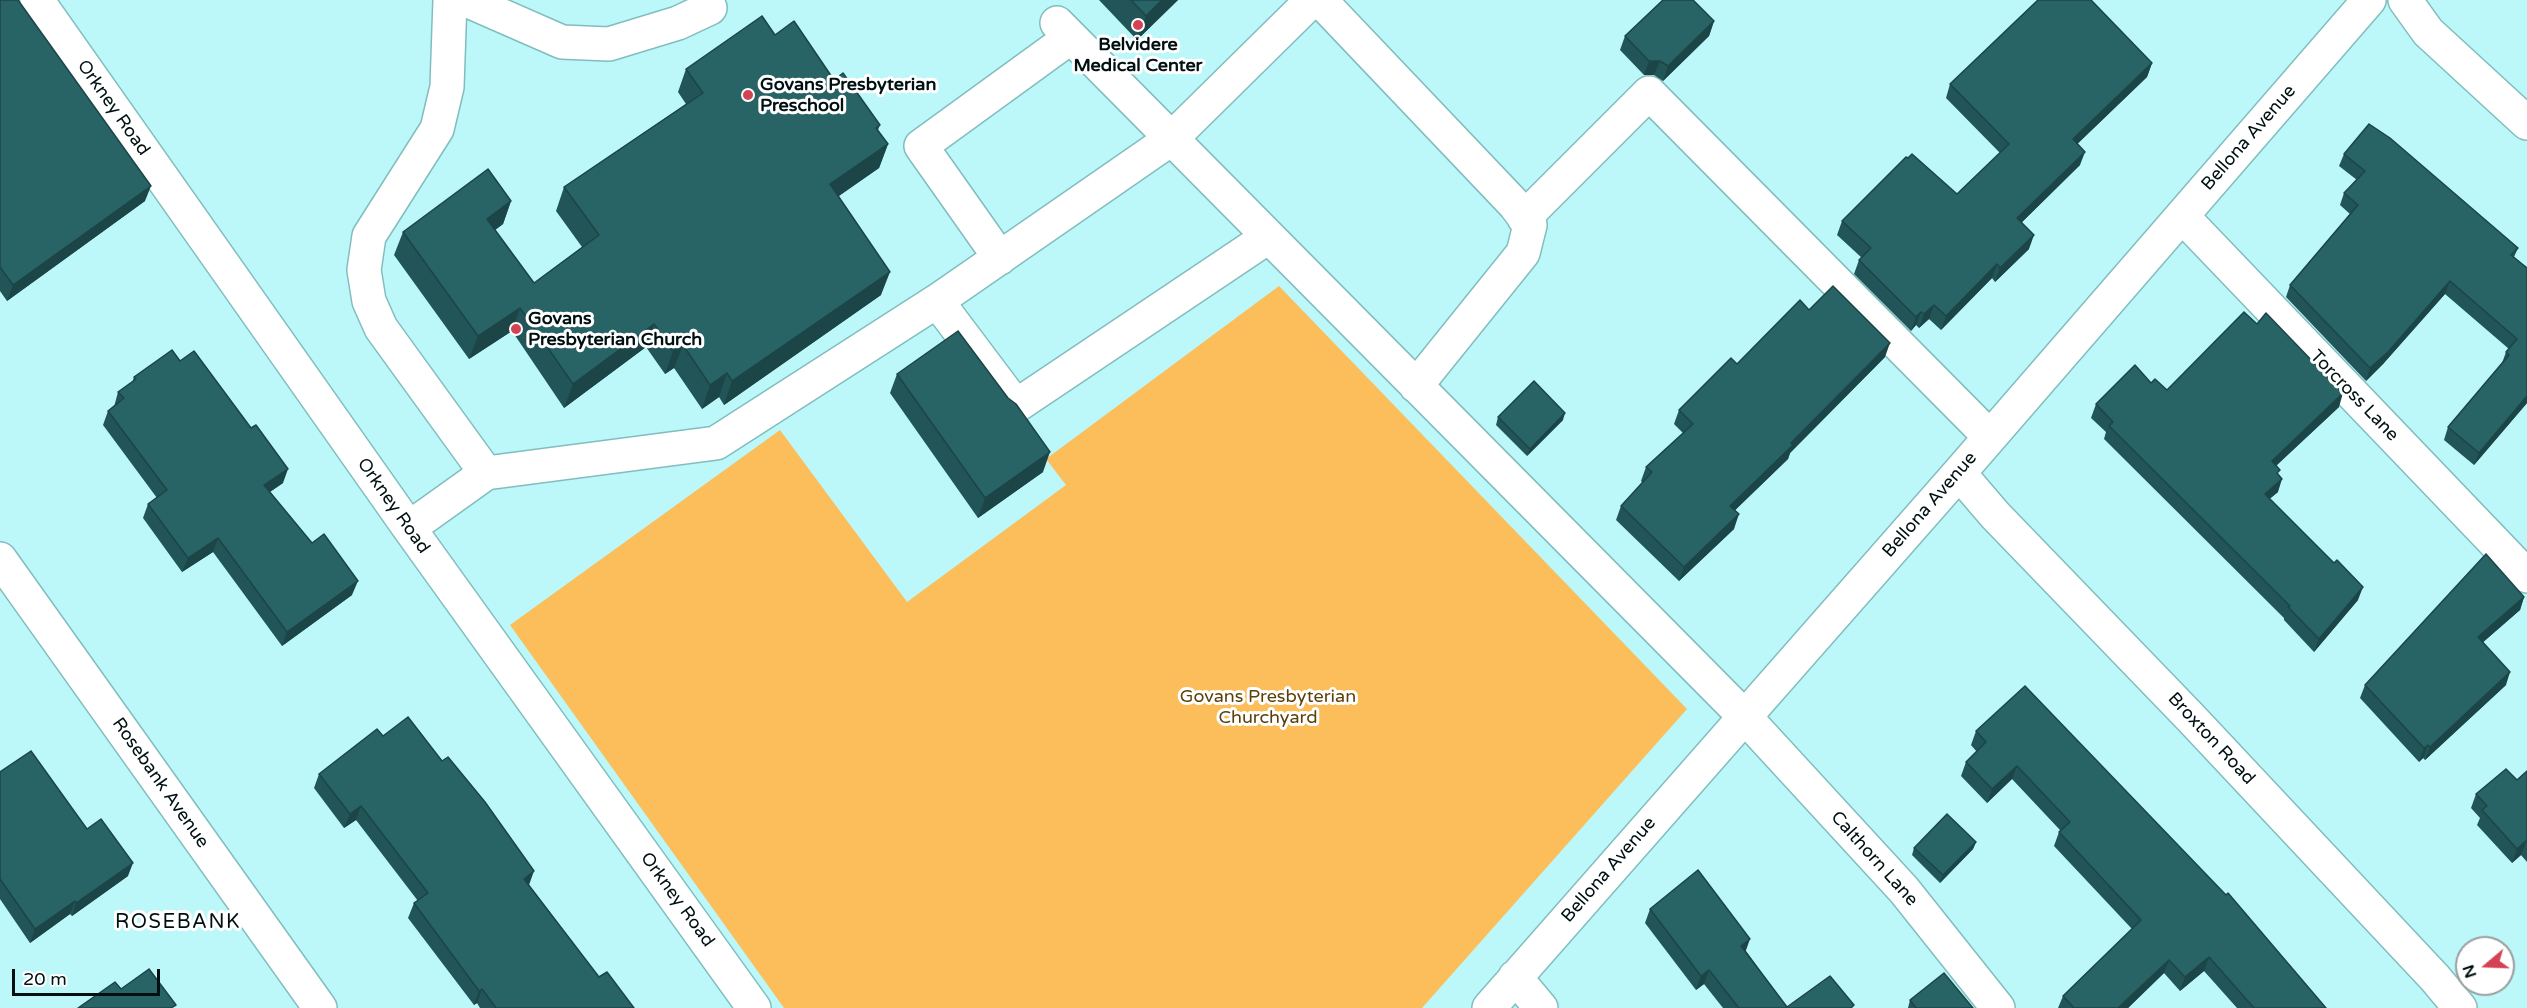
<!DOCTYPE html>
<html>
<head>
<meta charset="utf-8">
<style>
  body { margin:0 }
  #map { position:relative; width:2527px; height:1008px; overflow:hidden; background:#bcf8fa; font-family:"Varela Round",sans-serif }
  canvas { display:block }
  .north { position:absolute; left:2455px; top:936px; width:60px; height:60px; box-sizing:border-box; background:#fff; border:2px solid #999fa0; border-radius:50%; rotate:251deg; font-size:16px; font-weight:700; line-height:24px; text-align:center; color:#001011 }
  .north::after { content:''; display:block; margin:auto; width:21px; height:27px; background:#d34354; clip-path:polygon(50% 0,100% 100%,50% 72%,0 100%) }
  .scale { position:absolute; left:12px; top:969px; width:148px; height:27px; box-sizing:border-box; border:3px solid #001011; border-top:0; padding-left:8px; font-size:18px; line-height:21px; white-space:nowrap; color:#001011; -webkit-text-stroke:4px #fff; paint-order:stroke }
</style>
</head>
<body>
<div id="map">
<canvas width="2527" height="1008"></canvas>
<div class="north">N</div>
<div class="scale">20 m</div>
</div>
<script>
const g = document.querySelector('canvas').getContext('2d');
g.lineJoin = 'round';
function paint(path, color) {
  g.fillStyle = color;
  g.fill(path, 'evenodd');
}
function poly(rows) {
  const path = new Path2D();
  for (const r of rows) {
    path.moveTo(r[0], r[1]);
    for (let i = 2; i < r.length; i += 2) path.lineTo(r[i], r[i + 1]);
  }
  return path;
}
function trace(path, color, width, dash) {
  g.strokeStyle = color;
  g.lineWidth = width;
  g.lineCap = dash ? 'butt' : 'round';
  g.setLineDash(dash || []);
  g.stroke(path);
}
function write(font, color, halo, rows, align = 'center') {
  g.font = font + ' "Varela Round",sans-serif';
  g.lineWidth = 6;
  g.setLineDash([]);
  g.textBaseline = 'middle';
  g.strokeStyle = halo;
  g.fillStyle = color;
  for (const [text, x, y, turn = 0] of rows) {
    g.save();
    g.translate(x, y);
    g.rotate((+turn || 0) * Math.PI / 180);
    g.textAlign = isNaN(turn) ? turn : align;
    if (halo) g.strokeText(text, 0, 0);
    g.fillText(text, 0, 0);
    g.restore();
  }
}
paint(poly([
  [1279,286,1687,709,1422,1008,784,1008,510,625,780,430,907,602,1066,485,1046,459]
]), '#fbbe5a');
const minor = poly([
  [37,0,409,528,754,1008],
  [466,0,562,42,609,44,678,23,710,8],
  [1320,0,1515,205,1530,225,1523,253,1416,386],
  [2405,0,2428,32,2527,123],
  [1057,23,1744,716,1904,890,1998,1008],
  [2182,216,2527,576],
  [1524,218,1649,93,1990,437],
  [1000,258,921,146,1071,37],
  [937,301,1171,139,1312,0],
  [486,473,716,443,937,301,1016,406,1268,237],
  [1959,473,1995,515,2191,718,2435,978,2460,1008],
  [409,528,486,473,381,328,369,301,364,270,369,236,437,129,447,87,450,0],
  [0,559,320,1008],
  [1515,977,1541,1008],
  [1489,1008,1959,473,2369,0]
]);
trace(minor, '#82bdbe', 36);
trace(minor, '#fff', 33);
paint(poly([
  [0,0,145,201,7,301,0,291],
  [1099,0,1178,0,1137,40],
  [1714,21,1709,36,1663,81,1654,75,1644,75,1620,50,1625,36],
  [775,35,834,80,880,125,878,130,888,144,879,168,838,196,881,295,724,405,719,397,702,409,674,368,665,374,646,347,564,408,512,331,469,359,394,255,403,232,511,201,503,224,495,230,534,283,582,247,556,211,564,187,686,104,678,92,686,69],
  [2152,63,2147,77,2077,144,2080,165,2022,222,2029,249,1995,282,1992,278,1941,330,1929,319,1919,328,1916,325,1911,331,1854,274,1859,260,1862,258,1837,235,1842,221,1957,194,2000,153,1946,98,1950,84],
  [2344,154,2518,248,2514,257,2527,268,2527,403,2474,465,2444,440,2448,427,2502,363,2506,352,2509,349,2445,294,2383,364,2366,381,2286,297,2290,285,2350,214,2340,205,2344,193,2357,180,2339,166],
  [1809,310,1885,357,1790,453,1788,459,1735,510,1734,529,1679,581,1616,520,1621,506,1643,483,1641,481,1646,467,1683,433,1674,424,1679,410,1737,364],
  [180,361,283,483,270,492,352,595,282,646,213,552,182,572,143,518,148,504,157,498,103,425,108,411,114,407,118,392,132,383,134,377],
  [897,374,1043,472,978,518,890,393],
  [2151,383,2167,390,2339,407,2276,466,2278,475,2278,492,2269,499,2358,600,2314,652,2284,620,2284,618,2104,439,2106,432,2091,418,2096,404],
  [1498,417,1563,420,1527,456,1496,425],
  [2524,597,2520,610,2483,642,2506,685,2425,760,2423,758,2419,762,2360,698,2365,685],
  [1976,731,2326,1008,2237,1008,2204,971,2180,991,2164,973,2128,1008,2058,1008,2063,996,2132,929,2054,846,2059,832,2060,830,2012,779,1987,803,1961,776,1966,762,1977,752,1971,745],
  [383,736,529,885,599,977,634,1008,480,1008,477,1003,474,1005,408,918,414,903,418,901,356,820,344,828,314,788,319,774],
  [2527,771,2527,862,2521,855,2512,863,2477,825,2480,818,2471,808,2476,794,2517,780],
  [0,772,87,829,128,876,72,916,70,914,30,943,0,899],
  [1976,842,1973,849,1940,883,1912,855,1914,848],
  [1650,909,1746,951,1787,1007,1853,1008,1723,1008,1704,984,1696,990,1645,923],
  [1910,1000,1973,1008,1908,1008]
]), '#225557');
paint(poly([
  [1162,0,1178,0,1137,40,1146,16],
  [1714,21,1709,36,1663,81,1668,66],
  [1649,61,1660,61,1654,75,1644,75],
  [2152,63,2147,77,2068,153,2073,139],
  [888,144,879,168,822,208,830,184],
  [2085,152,2080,165,2012,232,2017,218],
  [151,186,145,201,7,301,13,285],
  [511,201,503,224,479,242,487,219],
  [2034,235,2029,249,1995,282,2000,268],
  [1997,264,1992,278,1941,330,1946,316],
  [890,272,881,295,724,405,732,381],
  [2450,281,2445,294,2383,364,2366,381,2370,368],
  [1934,305,1929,319,1919,328,1924,314],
  [520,308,512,331,469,359,478,336],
  [1921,312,1916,325,1911,331,1916,317],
  [654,324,646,347,564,408,573,384],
  [1890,343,1885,357,1790,453,1788,459,1725,520,1730,506],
  [683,345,674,368,665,374,673,351],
  [727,373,719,397,702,409,710,385],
  [2343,393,2339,407,2267,474,2272,461],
  [2527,396,2527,403,2474,465,2479,453],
  [1565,413,1563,420,1527,456,1530,449],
  [1050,452,1043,472,978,518,985,498],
  [288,469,283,483,259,499,264,485],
  [2282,479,2278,492,2260,507,2265,494],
  [1739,514,1734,529,1679,581,1684,567],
  [218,538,213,552,182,572,188,558],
  [358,581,352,595,282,646,287,632],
  [2363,587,2358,600,2314,652,2319,639],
  [2524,597,2520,610,2473,651,2478,637],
  [2510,672,2506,685,2425,760,2430,747],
  [2428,745,2423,758,2419,762,2424,748],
  [2017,766,2012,779,1987,803,1992,789],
  [361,806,356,820,344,828,350,814],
  [2526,841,2521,855,2512,863,2517,849],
  [1976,842,1973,849,1940,883,1943,875],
  [133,863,128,876,72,916,76,903],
  [534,871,529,885,524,879],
  [75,901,70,914,30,943,35,929],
  [1750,939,1745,953,1741,946],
  [2209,957,2204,971,2180,991,2185,977],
  [2169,960,2164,973,2128,1008,2118,1008],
  [1709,970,1704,984,1696,990,1701,976],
  [482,989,477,1003,474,1005,479,991]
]), '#1c4547');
const building = poly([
  [0,0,18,0,151,186,13,285,0,267,0,0],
  [1131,0,1162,0,1146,16,1131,0],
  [1663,0,1693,0,1714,21,1668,66,1660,61,1649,61,1625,36,1663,0],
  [2038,0,2091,0,2152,63,2073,139,2085,152,2017,218,2034,235,2000,268,1997,264,1946,316,1934,305,1924,314,1921,312,1916,317,1859,260,1871,248,1842,221,1906,157,1908,158,1912,154,1957,194,2009,144,1950,84,2038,0],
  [762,16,775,35,794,21,834,80,843,73,880,125,876,128,888,144,830,184,890,272,732,381,727,373,710,385,683,345,673,351,654,324,573,384,520,308,478,336,403,232,488,169,511,201,487,219,534,283,599,235,564,187,703,93,686,69,762,16],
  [2369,124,2390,138,2518,248,2511,255,2527,268,2527,396,2479,453,2448,427,2509,355,2506,352,2517,339,2450,281,2388,352,2370,368,2290,285,2358,205,2344,193,2365,171,2344,154,2369,124],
  [1833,286,1890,343,1791,443,1793,445,1730,506,1739,514,1684,567,1621,506,1652,472,1646,467,1693,424,1679,410,1731,358,1737,364,1800,300,1809,310,1833,286],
  [2244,312,2257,324,2266,313,2343,393,2272,461,2280,470,2277,473,2282,479,2265,494,2334,563,2337,560,2363,587,2319,639,2288,607,2290,606,2109,426,2113,422,2096,404,2135,365,2151,383,2155,379,2167,390,2244,312],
  [958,331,1008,398,1016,404,1050,452,985,498,897,374,958,331],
  [172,350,180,361,194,351,251,428,256,425,288,469,264,485,312,543,324,534,358,581,287,632,218,538,188,558,148,504,167,490,108,411,124,398,118,392,136,379,134,377,172,350],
  [1534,381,1565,413,1530,449,1498,417,1534,381],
  [2486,554,2524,597,2478,637,2510,672,2430,747,2428,745,2424,748,2365,685,2486,554],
  [2025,686,2226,895,2228,893,2326,1008,2254,1008,2209,957,2185,977,2169,960,2118,1008,2074,1008,2063,996,2141,920,2059,832,2070,822,2017,766,1992,789,1966,762,1986,742,1976,731,2025,686],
  [408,717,442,761,448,757,485,802,534,871,524,879,599,977,607,972,634,1008,496,1008,482,989,479,991,414,903,428,893,361,806,350,814,319,774,377,729,383,736,408,717],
  [31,751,87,829,101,819,133,863,76,903,75,901,35,929,0,879,0,772,31,751],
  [2506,769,2517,780,2527,771,2527,842,2526,841,2517,849,2482,810,2487,806,2476,794,2506,769],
  [1947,814,1976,842,1943,875,1914,848,1947,814],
  [1698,870,1750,939,1741,946,1787,1007,1830,976,1854,1005,1851,1008,1739,1008,1709,970,1701,976,1650,909,1698,870],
  [149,969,176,1005,171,1008,78,1008,115,982,121,989,149,969],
  [1944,973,1973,1008,1916,1008,1910,1000,1944,973]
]);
paint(building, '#286365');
trace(building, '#1c4547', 1.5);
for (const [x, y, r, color] of [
  [1138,25,6,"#d34354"],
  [748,95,6,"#d34354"],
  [516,329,6,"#d34354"]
]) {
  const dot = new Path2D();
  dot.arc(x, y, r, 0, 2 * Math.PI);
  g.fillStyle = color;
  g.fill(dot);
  trace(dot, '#fff', 2);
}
write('bold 18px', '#001011', '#fff', [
  ["Belvidere",1138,45,"center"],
  ["Medical Center",1138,66,"center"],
  ["Govans Presbyterian",760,85],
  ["Preschool",760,106],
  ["Govans",528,319],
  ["Presbyterian Church",528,340]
], 'left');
write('18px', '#001011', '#fff', [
  ["Orkney Road",113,108,55],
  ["Bellona Avenue",2249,138,-49],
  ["Torcross Lane",2354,396,46],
  ["Bellona Avenue",1930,505,-49],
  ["Orkney Road",393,506,55],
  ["Broxton Road",2211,739,47],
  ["Rosebank Avenue",160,783,55],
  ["Calthorn Lane",1874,859,48],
  ["Bellona Avenue",1609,870,-49],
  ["Orkney Road",677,900,54]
]);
write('18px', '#5b3f08', '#fff', [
  ["Govans Presbyterian",1268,697],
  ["Churchyard",1268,718]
]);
g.letterSpacing = '1.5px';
write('20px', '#001011', '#fff', [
  ["ROSEBANK",178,923]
]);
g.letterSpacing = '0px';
</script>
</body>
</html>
